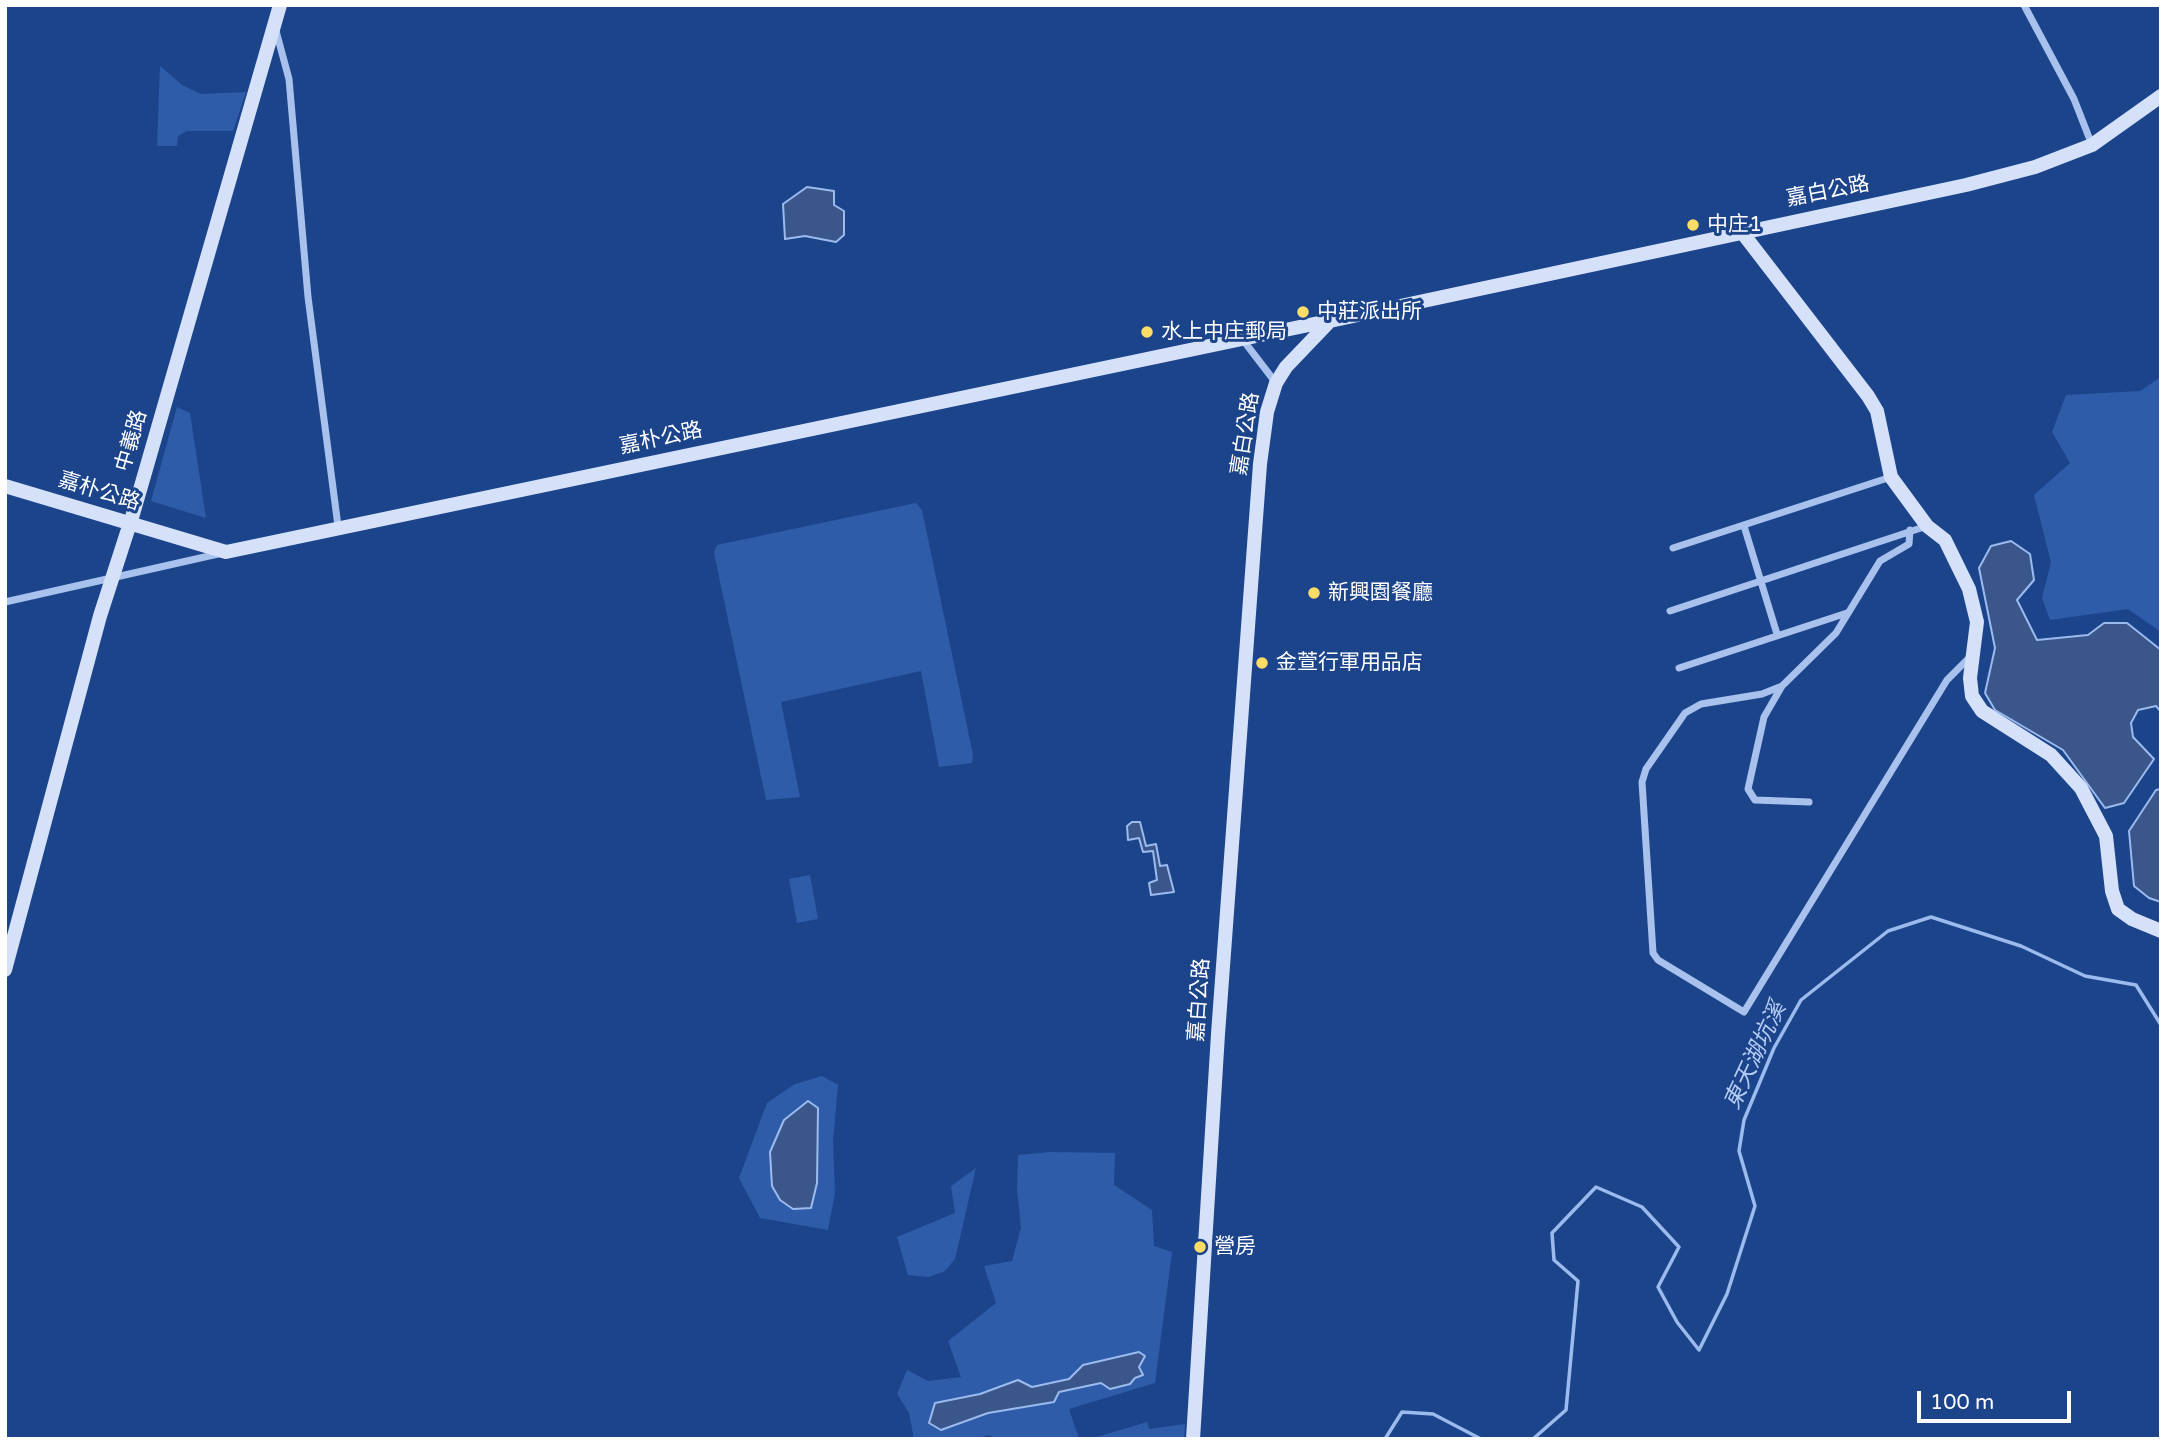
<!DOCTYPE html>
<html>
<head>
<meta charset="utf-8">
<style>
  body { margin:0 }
  #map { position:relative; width:2166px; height:1444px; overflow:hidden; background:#1c448b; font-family:"Varela Round",sans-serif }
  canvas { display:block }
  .frame { position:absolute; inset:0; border:7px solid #fff; pointer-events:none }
  .scale { position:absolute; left:1917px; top:1391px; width:154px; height:32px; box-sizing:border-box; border:4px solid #fff; border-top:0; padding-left:9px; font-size:21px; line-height:24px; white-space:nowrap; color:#fff; -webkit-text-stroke:5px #1c448b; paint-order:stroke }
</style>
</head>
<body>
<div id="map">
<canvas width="2166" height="1444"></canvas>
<div class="frame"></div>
<div class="scale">100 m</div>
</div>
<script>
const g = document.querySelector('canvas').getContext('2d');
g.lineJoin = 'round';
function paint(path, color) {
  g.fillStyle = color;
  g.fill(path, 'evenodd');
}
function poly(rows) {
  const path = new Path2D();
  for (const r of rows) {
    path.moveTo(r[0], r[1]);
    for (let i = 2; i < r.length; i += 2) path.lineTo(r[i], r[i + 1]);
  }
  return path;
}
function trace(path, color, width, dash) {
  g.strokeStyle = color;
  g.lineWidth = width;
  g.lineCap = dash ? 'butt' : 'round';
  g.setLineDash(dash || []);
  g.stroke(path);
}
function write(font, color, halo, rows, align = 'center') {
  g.font = font + ' "Varela Round","Noto Sans TC",sans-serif';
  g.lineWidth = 6;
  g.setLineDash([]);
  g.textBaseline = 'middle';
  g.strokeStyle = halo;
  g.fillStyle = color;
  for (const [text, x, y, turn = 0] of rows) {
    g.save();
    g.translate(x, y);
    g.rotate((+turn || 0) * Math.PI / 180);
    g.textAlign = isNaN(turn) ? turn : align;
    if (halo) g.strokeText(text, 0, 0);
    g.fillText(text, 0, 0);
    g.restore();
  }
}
paint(poly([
  [160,66,182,85,201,94,246,92,233,131,187,131,178,136,177,146,157,146],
  [2161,377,2161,632,2128,609,2050,620,2042,598,2051,562,2034,495,2070,463,2052,432,2066,395,2140,391],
  [177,407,190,413,206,518,151,501],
  [916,503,922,510,973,755,972,763,939,767,921,671,781,702,800,797,766,800,714,553,717,545],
  [810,875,818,919,797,923,789,879],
  [822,1076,838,1085,833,1141,835,1193,828,1230,760,1218,739,1178,767,1103,795,1084],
  [1051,1152,1115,1153,1114,1185,1152,1210,1154,1246,1172,1252,1155,1383,1069,1409,1079,1439,996,1439,989,1435,975,1439,914,1439,909,1413,897,1394,907,1370,928,1381,961,1377,948,1341,996,1303,984,1266,1012,1261,1021,1227,1017,1190,1018,1155],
  [976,1168,955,1259,945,1271,928,1277,908,1275,897,1237,955,1213,951,1186],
  [1147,1422,1149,1429,1185,1424,1184,1439,1090,1439]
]), '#2f5ca9');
const water = poly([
  [807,187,834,191,834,205,844,211,844,235,836,242,805,236,785,239,783,204,807,187],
  [2011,541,2030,554,2034,580,2017,600,2037,640,2088,635,2104,623,2127,623,2161,650,2161,712,2156,706,2138,710,2131,723,2133,737,2154,759,2124,803,2105,808,2063,750,1995,710,1985,693,1995,648,1979,568,1991,546,2011,541],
  [2161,789,2161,902,2149,898,2134,886,2129,831,2156,790,2161,789],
  [1132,822,1140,822,1146,846,1156,844,1160,866,1167,865,1174,892,1151,895,1149,883,1157,880,1153,851,1143,852,1139,838,1128,840,1127,826,1132,822],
  [808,1101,818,1108,817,1183,811,1208,793,1209,780,1200,772,1186,770,1152,784,1120,808,1101],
  [1139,1352,1145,1356,1139,1367,1143,1375,1135,1378,1130,1384,1110,1389,1101,1383,1059,1392,1054,1402,988,1413,941,1430,929,1423,935,1403,980,1394,1018,1380,1032,1387,1069,1379,1083,1365,1139,1352]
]);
paint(water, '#3a568b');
trace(water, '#9bbbee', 2);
trace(poly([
  [1385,1439,1402,1412,1433,1414,1481,1439],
  [1533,1439,1566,1410,1578,1281,1554,1260,1552,1233,1596,1187,1642,1207,1679,1247,1658,1287,1677,1322,1699,1350,1727,1294,1755,1206,1739,1151,1744,1120,1774,1048,1801,1000,1888,931,1931,917,2021,946,2085,976,2136,985,2161,1025]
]), '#9bbbee', 3.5);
trace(poly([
  [2024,5,2074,99,2092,145],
  [276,31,289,79,308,297,338,526],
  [1243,340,1276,383],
  [1744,526,1777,634],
  [1673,548,1891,477],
  [5,602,218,554],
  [1670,611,1927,526],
  [1679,668,1847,613],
  [1782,686,1762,694,1701,704,1685,713,1646,769,1642,782,1653,953,1658,960,1744,1012,1947,680,1972,655],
  [1809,802,1755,800,1748,789,1764,717,1782,686,1836,633,1880,561,1909,544,1910,530]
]), '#a8c1ed', 7);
trace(poly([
  [1741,231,1868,396,1877,411,1891,477,1927,526,1945,540,1969,589,1977,622,1970,678,1972,696,1982,711,2051,755,2081,788,2106,836,2112,891,2118,909,2132,919,2161,931],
  [5,486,226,552,1328,321],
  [5,970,100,616,133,514,280,5],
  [1193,1439,1218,1034,1260,464,1267,412,1276,383,1286,367,1330,321,1966,185,2035,167,2092,145,2161,96]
]), '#d4e1f9', 14);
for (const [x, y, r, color] of [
  [1693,225,7,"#fddd66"],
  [1303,312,7,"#fddd66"],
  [1147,332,7,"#fddd66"],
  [1314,593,7,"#fddd66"],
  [1262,663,7,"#fddd66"],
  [1200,1247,7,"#fddd66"]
]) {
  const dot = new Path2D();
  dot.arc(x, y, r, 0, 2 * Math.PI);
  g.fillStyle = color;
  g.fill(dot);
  trace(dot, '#1c448b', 2.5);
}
write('21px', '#fff', '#1c448b', [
  ["嘉白公路",1828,192,-11],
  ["嘉白公路",1246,434,-81],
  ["嘉朴公路",661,439,-12],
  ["中義路",132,441,-74],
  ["嘉朴公路",99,492,17],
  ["嘉白公路",1200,1000,-86]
]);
write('21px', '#fff', '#1c448b', [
  ["中庄1",1707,225],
  ["中莊派出所",1317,312],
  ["水上中庄郵局",1161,332],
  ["新興園餐廳",1328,593],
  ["金萱行軍用品店",1276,663],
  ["營房",1214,1247]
], 'left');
write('italic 23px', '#b4ccf4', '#1c448b', [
  ["東天湖坑溪",1756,1056,-65]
]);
</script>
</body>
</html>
